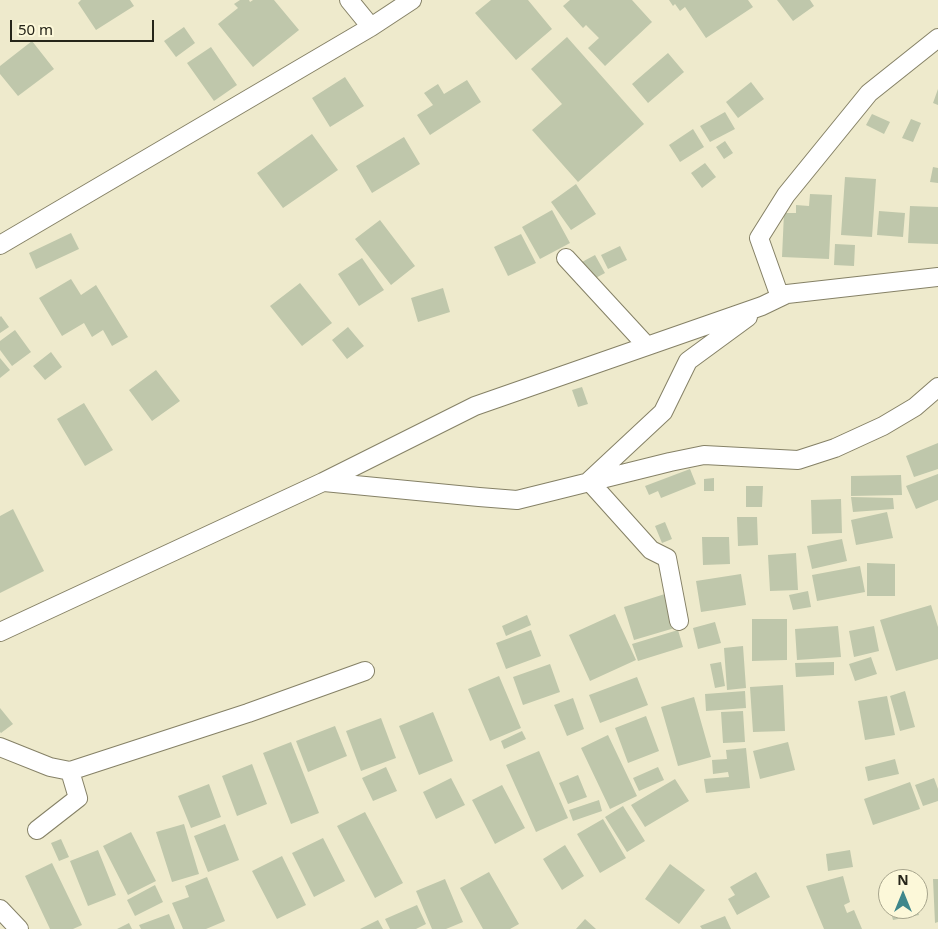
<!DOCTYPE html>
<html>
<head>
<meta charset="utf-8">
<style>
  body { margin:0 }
  #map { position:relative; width:938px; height:929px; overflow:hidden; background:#eeeacc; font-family:"Noto Sans",sans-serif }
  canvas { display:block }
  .north { position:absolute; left:878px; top:869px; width:50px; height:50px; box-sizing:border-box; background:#fcf8d9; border:1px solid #a6a48c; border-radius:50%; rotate:0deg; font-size:14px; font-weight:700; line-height:20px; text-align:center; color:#262519 }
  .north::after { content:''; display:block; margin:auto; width:18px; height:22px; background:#3f878b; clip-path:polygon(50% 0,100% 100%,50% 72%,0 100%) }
  .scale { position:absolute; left:10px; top:20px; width:144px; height:22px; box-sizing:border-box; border:2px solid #262519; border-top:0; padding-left:6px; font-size:15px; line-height:18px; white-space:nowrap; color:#262519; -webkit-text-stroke:4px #fcf8d9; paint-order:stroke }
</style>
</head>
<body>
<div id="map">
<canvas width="938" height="929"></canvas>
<div class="north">N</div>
<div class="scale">50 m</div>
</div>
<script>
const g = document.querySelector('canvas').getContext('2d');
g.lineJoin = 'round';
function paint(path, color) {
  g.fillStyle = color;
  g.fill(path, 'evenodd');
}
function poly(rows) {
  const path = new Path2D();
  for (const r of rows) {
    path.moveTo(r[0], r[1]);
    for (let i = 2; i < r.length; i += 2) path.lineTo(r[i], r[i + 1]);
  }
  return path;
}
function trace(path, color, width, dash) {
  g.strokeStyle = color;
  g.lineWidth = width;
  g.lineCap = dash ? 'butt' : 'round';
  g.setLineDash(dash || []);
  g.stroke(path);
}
paint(poly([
  [81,0,130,0,134,6,96,30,78,3],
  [240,0,249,0,250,2,253,0,274,0,299,30,253,67,218,24,238,8,234,4],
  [491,0,528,0,552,29,516,60,475,13],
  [570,0,632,0,652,22,605,66,588,48,599,38,586,25,583,28,563,6],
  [669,0,748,0,753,7,706,38,685,7,680,11,675,4,673,6],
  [777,0,810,0,814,6,793,21],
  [184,27,195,43,176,57,164,41],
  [567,37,644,124,578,182,532,130,562,104,531,69],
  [32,41,54,69,18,96,0,74,0,66],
  [211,47,237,85,214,101,187,63],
  [668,53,684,72,648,103,632,84],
  [345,77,364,106,330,127,312,98],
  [467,80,481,102,430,135,417,115,433,105,424,93,438,84,444,94],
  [751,82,764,99,738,118,726,102],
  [938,89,938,105,933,103],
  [725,112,735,129,710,142,700,126],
  [872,114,890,122,884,134,866,125],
  [911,119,921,123,913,142,902,138],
  [693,129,704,147,680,162,669,145],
  [312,134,338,170,283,208,257,173],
  [404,137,420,164,372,193,356,166],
  [725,141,733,153,724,159,716,147],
  [705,163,716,177,702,188,691,173],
  [933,167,938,168,938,183,930,182],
  [845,177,876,179,872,237,841,235],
  [576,184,596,214,571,230,551,202],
  [810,194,832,195,829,259,782,257,784,213,796,213,796,205,809,206],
  [910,206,938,207,938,244,908,243],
  [552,210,570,243,540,259,522,227],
  [879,211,905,213,903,237,877,235],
  [380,220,415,266,391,285,355,239],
  [71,233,79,249,36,269,29,253],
  [521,234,536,263,508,276,494,247],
  [835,244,855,245,854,266,834,265],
  [620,246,627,260,608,269,601,255],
  [595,255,605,273,592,280,582,262],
  [362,258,384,290,359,306,338,274],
  [71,279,81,295,96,285,128,337,112,346,103,330,92,337,84,323,62,336,39,298],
  [300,283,332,323,302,346,270,306],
  [443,288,450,312,418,322,411,298],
  [1,316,9,327,0,333,0,317],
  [348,327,364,346,347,359,332,340],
  [15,330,31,352,12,366,0,350,0,341],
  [51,352,62,367,45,380,33,366],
  [0,358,10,370,0,378],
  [156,370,180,401,152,421,129,390],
  [582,387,588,404,578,407,572,390],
  [84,403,113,450,85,466,57,419],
  [938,443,938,469,914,477,906,456],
  [690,469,696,484,661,498,658,491,649,495,645,486],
  [938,474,938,500,916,509,906,486],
  [901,475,902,495,851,496,851,476],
  [714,478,714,491,704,491,704,479],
  [746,486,763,486,762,507,746,507],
  [851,497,893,498,894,509,853,512],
  [841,499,842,533,812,534,811,500],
  [13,509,44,571,0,593,0,516],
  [887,512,893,538,856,545,851,520],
  [737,517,757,517,758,545,738,546],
  [665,522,672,539,662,543,655,526],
  [702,537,729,537,730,564,703,565],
  [842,539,847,561,812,569,807,546],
  [796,553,798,590,770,591,768,555],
  [867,563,895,564,895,596,867,596],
  [860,566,865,592,817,601,812,575],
  [741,574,746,605,701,612,696,581],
  [808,591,811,607,793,610,789,595],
  [668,593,678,627,634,640,624,607],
  [931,605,938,627,938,659,896,671,880,620],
  [615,614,636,660,590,681,569,635],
  [527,615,531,625,506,636,502,626],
  [752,619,787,619,787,660,752,661],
  [715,622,721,643,698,649,693,628],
  [838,626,841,657,797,660,795,629],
  [874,626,879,651,854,657,849,631],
  [531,630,541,656,506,669,496,643],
  [678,630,683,647,638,661,632,644],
  [743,646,746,688,727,690,724,648],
  [871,657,877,674,855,681,849,664],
  [721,662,725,686,715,688,710,664],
  [834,662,834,675,796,677,795,663],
  [550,664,560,692,523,705,513,677],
  [499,676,521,728,490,741,468,689],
  [637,677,648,705,600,723,589,695],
  [783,685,785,731,753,732,750,687],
  [745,691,746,708,706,711,705,694],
  [905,691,915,727,900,731,890,696],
  [887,696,895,735,865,740,858,701],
  [694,697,711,757,678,766,661,707],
  [573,698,584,729,567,736,554,705],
  [0,708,13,724,1,733,0,732],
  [743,711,745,742,723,743,721,712],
  [433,712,453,761,419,775,399,726],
  [646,716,659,751,628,763,615,728],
  [381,718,396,758,361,771,346,731],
  [335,726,347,756,308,772,296,741],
  [522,731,526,739,504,749,501,741],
  [608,735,637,796,610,809,581,748],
  [291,742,319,813,291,824,263,753],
  [788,742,795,770,760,779,753,751],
  [746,748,750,788,706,793,704,779,729,777,728,772,713,774,712,760,727,759,726,750],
  [539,751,568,818,536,832,506,765],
  [895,759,899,774,868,781,865,767],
  [252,764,267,804,237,816,222,776],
  [386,767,397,791,373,801,362,778],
  [658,767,664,780,639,791,633,778],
  [578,775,587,797,568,804,559,783],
  [451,778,465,805,436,819,423,792],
  [934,778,938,789,938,801,923,806,915,785],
  [675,779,689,801,645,827,631,805],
  [910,782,920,809,873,825,864,799],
  [209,784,221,817,191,828,178,796],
  [502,785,525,828,495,844,472,800],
  [599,800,602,811,573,821,569,810],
  [623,806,645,841,627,852,605,817],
  [365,812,403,883,375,898,337,826],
  [603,819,626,858,600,873,577,834],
  [184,824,199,874,172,882,156,832],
  [225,824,239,860,208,872,194,836],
  [131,832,156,881,128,895,103,846],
  [323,838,345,881,314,897,292,853],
  [61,839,69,857,59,861,51,843],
  [565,845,584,876,562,890,543,859],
  [98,850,116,895,88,906,70,861],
  [850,850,853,867,828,871,826,854],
  [282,856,306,905,277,919,252,871],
  [52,863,82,925,73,929,50,929,25,876],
  [670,864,705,890,679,924,645,899],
  [489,872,519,924,510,929,483,929,460,888],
  [756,872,770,897,737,915,728,899,735,895,730,887],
  [843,876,850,902,844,905,847,913,854,910,862,929,824,929,806,886],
  [207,877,225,921,206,929,183,929,172,903,189,897,185,886],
  [445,879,463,922,446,929,432,929,416,891],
  [933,879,938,879,938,922,935,923],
  [155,885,163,902,135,916,127,900],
  [417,905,426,924,416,929,390,929,385,919],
  [890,909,917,909,919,915,893,920],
  [169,914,175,929,141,929,139,925],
  [725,916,731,929,702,929,700,926],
  [585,919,596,929,576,929],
  [378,920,383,929,360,929],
  [129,923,132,929,117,929]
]), '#bfc7ab');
const street = poly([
  [349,0,371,27],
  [0,245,371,27,412,0],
  [566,258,647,346],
  [780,297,759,238,786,195,869,93,938,38],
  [324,482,479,497,517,500,670,462,704,455,798,460,835,448,883,426,915,407,938,387],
  [679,621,667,558,651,550,589,481,663,412,688,361,748,317],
  [0,632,323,482,475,406,762,306,787,294,938,277],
  [0,747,50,767,70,771,248,713,365,671],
  [37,830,78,798,70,771],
  [0,909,19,929]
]);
trace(street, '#858166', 20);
trace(street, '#fff', 18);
</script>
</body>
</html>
